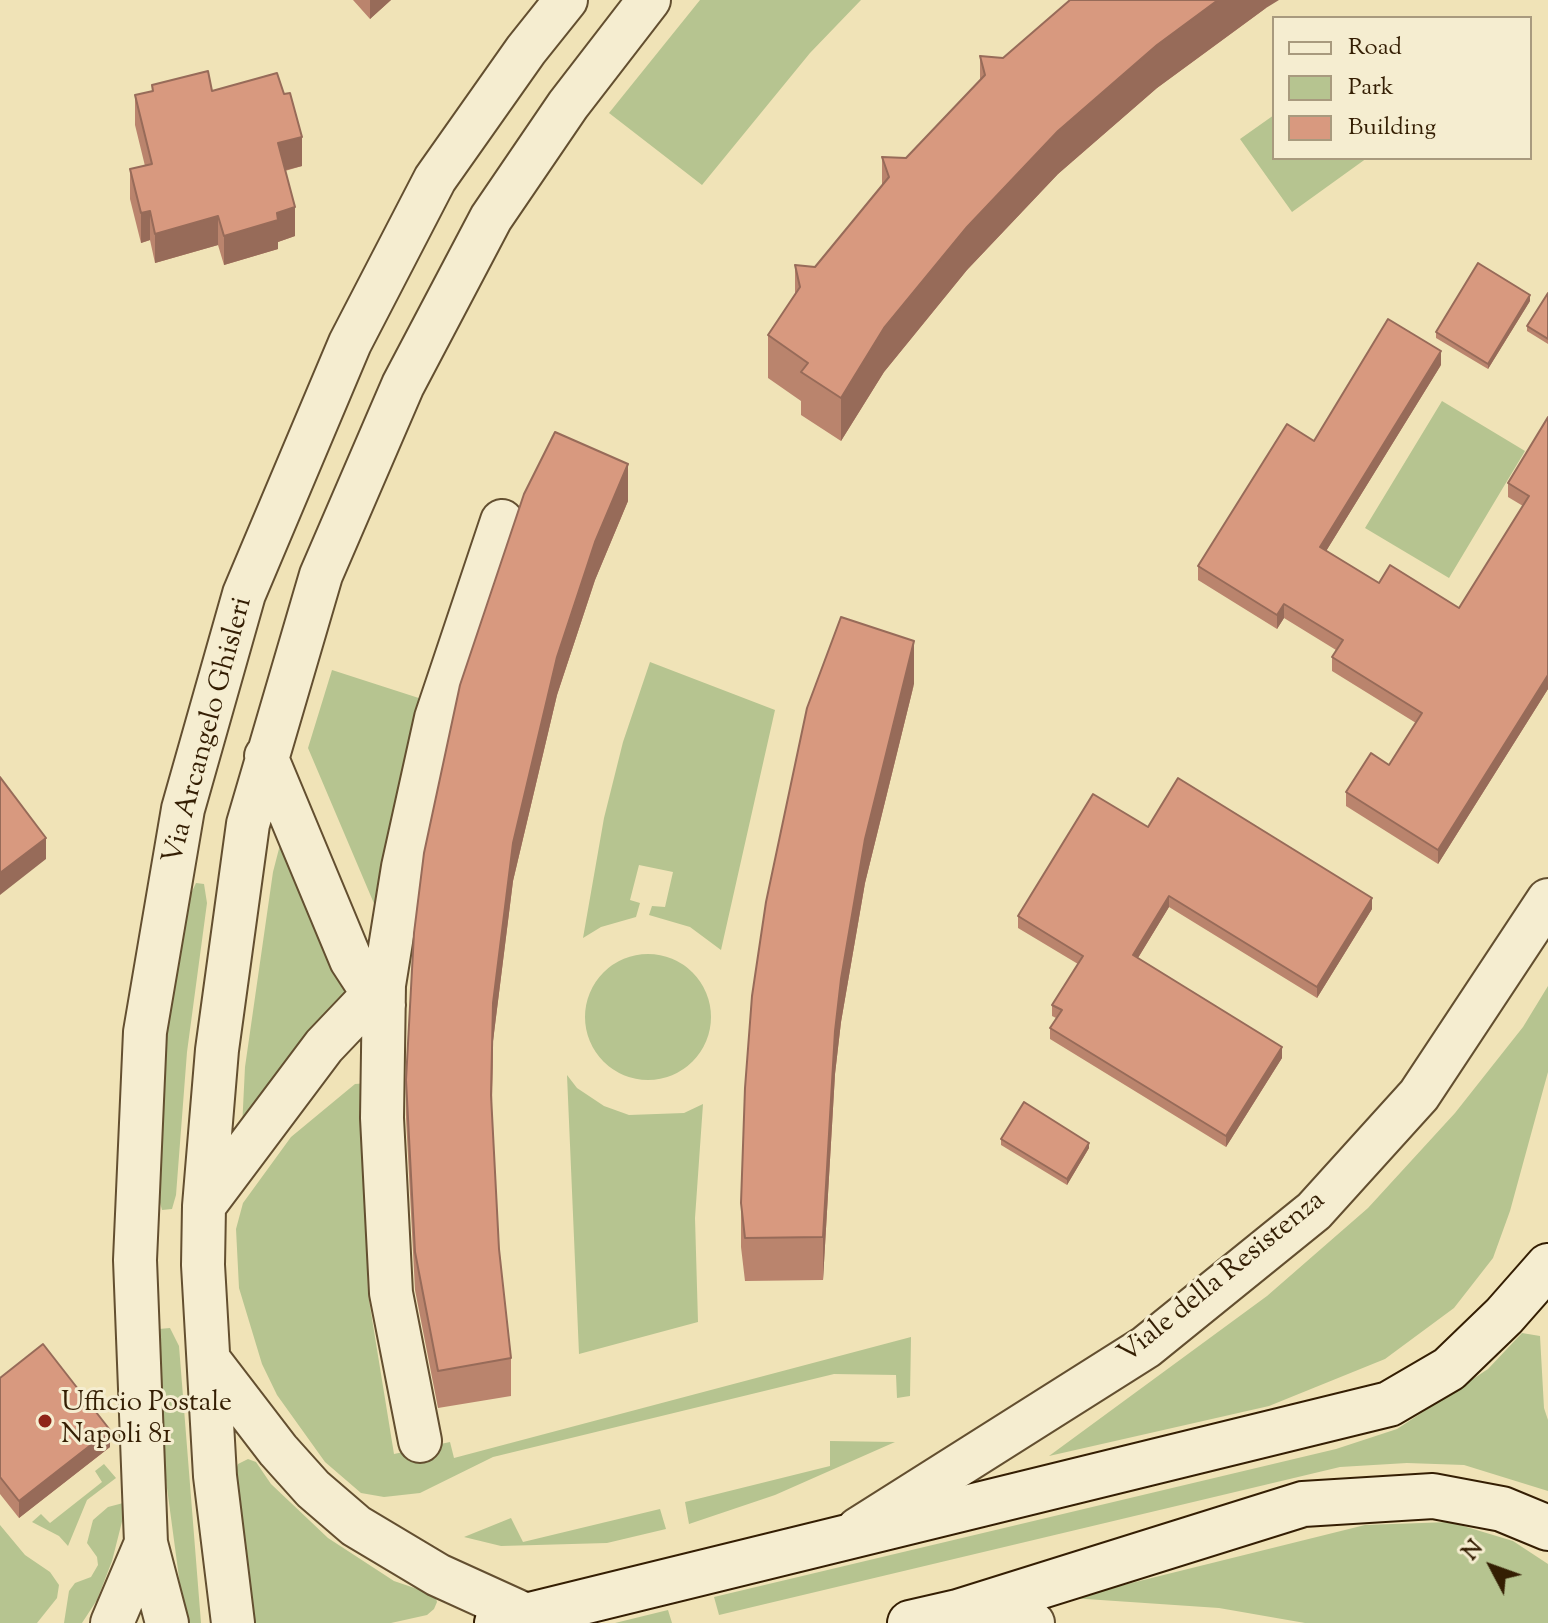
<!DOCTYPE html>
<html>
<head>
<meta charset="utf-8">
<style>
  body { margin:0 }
  #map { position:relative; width:1548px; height:1623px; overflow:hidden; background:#f0e3b7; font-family:"Sorts Mill Goudy",serif }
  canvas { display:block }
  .legend { position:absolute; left:1272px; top:16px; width:260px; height:144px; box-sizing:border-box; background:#f5edd0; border:2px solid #a89a7e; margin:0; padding:10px 14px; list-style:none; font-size:24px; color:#341e03 }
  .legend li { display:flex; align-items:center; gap:16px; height:40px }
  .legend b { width:40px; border:2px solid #a89a7e }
  .north { position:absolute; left:1452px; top:1527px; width:80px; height:80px; -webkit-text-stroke:6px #f5edd0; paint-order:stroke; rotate:311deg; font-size:22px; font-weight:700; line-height:32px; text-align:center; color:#341e03 }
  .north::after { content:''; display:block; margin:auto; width:28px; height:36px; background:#341e03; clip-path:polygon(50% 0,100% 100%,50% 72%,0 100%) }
</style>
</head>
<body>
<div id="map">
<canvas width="1548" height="1623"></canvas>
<ul class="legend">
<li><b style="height:10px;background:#f5edd0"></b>Road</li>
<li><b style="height:22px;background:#b6c490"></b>Park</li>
<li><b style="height:22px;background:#d8997f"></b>Building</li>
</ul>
<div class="north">N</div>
</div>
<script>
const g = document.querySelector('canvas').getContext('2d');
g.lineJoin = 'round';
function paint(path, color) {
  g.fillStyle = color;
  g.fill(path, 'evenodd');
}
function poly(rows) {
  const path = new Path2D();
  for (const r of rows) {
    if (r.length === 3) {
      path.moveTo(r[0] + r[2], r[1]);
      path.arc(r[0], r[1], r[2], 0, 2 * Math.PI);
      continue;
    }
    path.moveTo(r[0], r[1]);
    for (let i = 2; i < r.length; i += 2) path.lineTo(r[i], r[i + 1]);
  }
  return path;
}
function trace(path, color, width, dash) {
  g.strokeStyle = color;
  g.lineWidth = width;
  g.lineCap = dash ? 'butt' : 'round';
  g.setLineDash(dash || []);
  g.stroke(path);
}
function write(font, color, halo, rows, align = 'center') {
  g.font = font + ' "Sorts Mill Goudy",serif';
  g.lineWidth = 6;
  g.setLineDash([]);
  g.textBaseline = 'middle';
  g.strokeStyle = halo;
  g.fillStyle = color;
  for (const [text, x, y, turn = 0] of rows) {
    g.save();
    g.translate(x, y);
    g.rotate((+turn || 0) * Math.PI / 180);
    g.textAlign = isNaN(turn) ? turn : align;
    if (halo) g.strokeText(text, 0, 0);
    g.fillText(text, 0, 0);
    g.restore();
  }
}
paint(poly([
  [700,0,861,0,810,53,702,185,609,113],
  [1274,115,1274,158,1367,158,1292,212,1240,139],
  [1442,401,1525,451,1449,578,1365,528],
  [650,662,775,710,721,950,690,927,649,915,652,906,665,907,673,872,639,865,630,900,640,903,636,917,601,927,583,938,604,818,623,742],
  [332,670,428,701,381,920,308,748],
  [282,837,344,976,345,1004,242,1128,245,1067,273,872],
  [196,883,204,884,207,903,187,1052,176,1195,172,1209,162,1210,158,1195,165,1050,178,951,187,902],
  [648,1017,63],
  [1548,986,1548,1072,1510,1211,1493,1258,1454,1308,1385,1359,1269,1406,1049,1456,1267,1296,1368,1208,1455,1113,1523,1027],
  [567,1075,577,1088,604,1106,629,1115,684,1113,703,1104,695,1218,698,1322,579,1354],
  [369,1083,365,1189,368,1294,394,1454,450,1442,454,1458,911,1337,910,1396,897,1398,896,1375,834,1374,493,1457,420,1493,384,1497,361,1493,325,1462,277,1395,262,1364,239,1288,236,1229,243,1203,291,1137,355,1084],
  [170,1328,179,1346,201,1623,187,1623,184,1615,165,1473,158,1353,159,1329],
  [1522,1333,1540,1336,1544,1408,1548,1420,1548,1491,1464,1465,1407,1463,1340,1467,719,1615,714,1597,1336,1449,1397,1429,1488,1369],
  [830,1441,895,1442,775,1495,689,1524,685,1502,830,1466],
  [248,1459,256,1462,271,1484,328,1538,394,1581,435,1595,437,1602,434,1609,427,1615,391,1623,251,1623,235,1473,238,1464],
  [104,1464,116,1478,87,1500,68,1546,59,1536,32,1522,41,1514,50,1523,102,1482,95,1471],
  [127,1502,112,1561,97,1600,82,1623,64,1623,69,1591,75,1583,91,1577,98,1565,97,1557,87,1543,93,1520,108,1507],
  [660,1509,666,1529,607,1543,501,1546,464,1537,511,1518,523,1542],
  [1450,1522,1513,1541,1548,1564,1548,1623,1305,1623,1219,1608,1071,1598,1365,1525],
  [0,1525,25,1555,50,1572,59,1585,57,1598,37,1623,0,1623],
  [668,1610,672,1623,615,1623]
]), '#b6c490');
const street = poly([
  [266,756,351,960,366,983,384,985],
  [204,1206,324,1046,363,1005,384,1005],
  [209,1360,278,1450,313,1489,356,1526,438,1575,526,1615],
  [420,1441,391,1293,382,1118,384,985,403,867,436,718,502,521],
  [858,1529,1146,1347,1314,1211,1419,1095,1548,900],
  [958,1612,1033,1623],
  [112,1623,146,1543],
  [167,1623,146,1543,135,1260,145,1032,183,809,244,594,350,343,435,179,526,50,566,0],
  [233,1623,215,1476,203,1265,204,1206,217,1050,248,824,321,575,403,385,491,218,568,105,649,0]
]);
const secondary = poly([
  [497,1623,1389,1404,1449,1369,1504,1316,1548,1266],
  [910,1623,958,1612,1303,1504,1433,1496,1502,1509,1548,1528]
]);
trace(street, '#634f30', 46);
trace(secondary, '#341e03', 48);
trace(street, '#f5edd0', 42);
trace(secondary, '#f5edd0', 44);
paint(poly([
  [353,0,391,0,370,19],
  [1266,8,1157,88,1058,174,967,270,884,372,841,441,801,415,801,401,768,378,768,335,795,294,795,265,815,267,882,185,882,157,906,158,980,80,980,56,1003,58],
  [152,85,212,91,302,166,285,171,295,236,278,242,278,249,224,265,218,245,155,263,150,240,141,243,130,199,130,169,145,166,135,125,135,95,152,91],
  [1548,293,1548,344,1527,331,1527,326],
  [1530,301,1488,369,1436,338,1436,332],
  [1441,365,1326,551,1379,583,1459,608,1523,506,1508,497,1508,483,1548,417,1548,689,1438,864,1346,806,1346,792,1389,765,1416,723,1332,671,1332,657,1336,650,1284,618,1277,629,1198,580,1198,566],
  [524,494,628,501,595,580,557,695,513,881,493,1041,492,1109,499,1249,511,1358,511,1396,438,1408,415,1290,406,1118,406,1080],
  [914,684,865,883,841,1022,835,1074,823,1280,745,1281,741,1247,741,1203],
  [1148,827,1372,909,1317,998,1169,907,1138,958,1282,1058,1226,1147,1050,1039,1050,1028,1056,1018,1052,1016,1052,1005,1078,964,1018,928,1018,916],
  [1001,1139,1089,1148,1067,1185,1001,1145],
  [0,1378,110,1447,19,1518,0,1494]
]), '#ba846d');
paint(poly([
  [370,0,391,0,370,19],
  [1218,0,1279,0,1266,8,1157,88,1058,174,967,270,884,372,841,441,841,398,884,328,967,227,1058,131,1157,45],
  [302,137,302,166,278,172,278,143],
  [295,207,295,236,278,242,278,249,224,265,224,236,277,213],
  [150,211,150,240,141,243,141,213],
  [218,216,218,245,155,263,155,234],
  [1530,295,1530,301,1488,369,1488,364],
  [1441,351,1441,365,1320,561,1320,547],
  [628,464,628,501,595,580,557,695,513,881,493,1041,491,1133,493,1003,513,843,557,657,595,542],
  [1284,604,1284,618,1277,629,1277,615],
  [914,641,914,684,865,883,841,1022,835,1074,823,1280,823,1237,835,1031,841,979,865,839],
  [1548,675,1548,689,1438,864,1438,850],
  [46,838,46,859,0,895,0,873],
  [1169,896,1169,907,1133,966,1133,955],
  [1372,898,1372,909,1317,998,1317,987],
  [1282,1047,1282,1058,1226,1147,1226,1136],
  [1089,1143,1089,1148,1067,1185,1067,1179],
  [110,1430,110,1447,19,1518,19,1501]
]), '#976b59');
const building = poly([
  [1070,0,1218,0,1157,45,1058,131,967,227,884,328,841,398,801,372,808,363,768,335,800,287,795,265,815,267,889,177,882,157,906,158,985,75,980,56,1003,58,1070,0],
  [208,71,212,91,277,73,284,94,290,93,302,137,278,143,295,207,277,213,278,220,224,236,218,216,155,234,150,211,141,213,130,169,152,164,135,95,153,91,152,85,208,71],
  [1478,263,1530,295,1488,364,1436,332,1478,263],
  [1548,293,1548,339,1527,326,1548,293],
  [1388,319,1441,351,1320,547,1379,583,1390,565,1459,608,1529,496,1508,483,1548,417,1548,675,1438,850,1346,792,1371,753,1389,765,1422,713,1332,657,1343,640,1284,604,1277,615,1198,566,1287,424,1314,441,1388,319],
  [555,432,628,464,595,542,557,657,513,843,493,1003,491,1095,499,1249,511,1358,438,1371,415,1252,406,1080,414,933,424,853,460,685,524,494,555,432],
  [841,617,914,641,865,839,841,979,835,1031,823,1237,745,1238,741,1203,745,1088,752,996,766,902,807,708,841,617],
  [0,777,46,838,0,873,0,777],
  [1178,778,1372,898,1317,987,1169,896,1133,955,1282,1047,1226,1136,1050,1028,1062,1010,1052,1005,1083,956,1018,916,1093,794,1148,827,1178,778],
  [1024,1102,1089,1143,1067,1179,1001,1139,1024,1102],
  [43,1344,110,1430,19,1501,0,1477,0,1378,43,1344]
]);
paint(building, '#d8997f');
trace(building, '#976b59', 2);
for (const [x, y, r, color] of [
  [45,1421,8,"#8f2418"]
]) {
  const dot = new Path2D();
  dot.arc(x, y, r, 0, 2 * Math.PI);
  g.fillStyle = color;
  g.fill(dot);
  trace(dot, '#f5edd0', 3);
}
write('28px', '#341e03', '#f5edd0', [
  ["Via Arcangelo Ghisleri",210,731,-75],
  ["Viale della Resistenza",1223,1279,-39]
]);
write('28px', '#341e03', '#f5edd0', [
  ["Ufficio Postale",61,1405],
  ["Napoli 81",61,1437]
], 'left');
</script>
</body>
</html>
